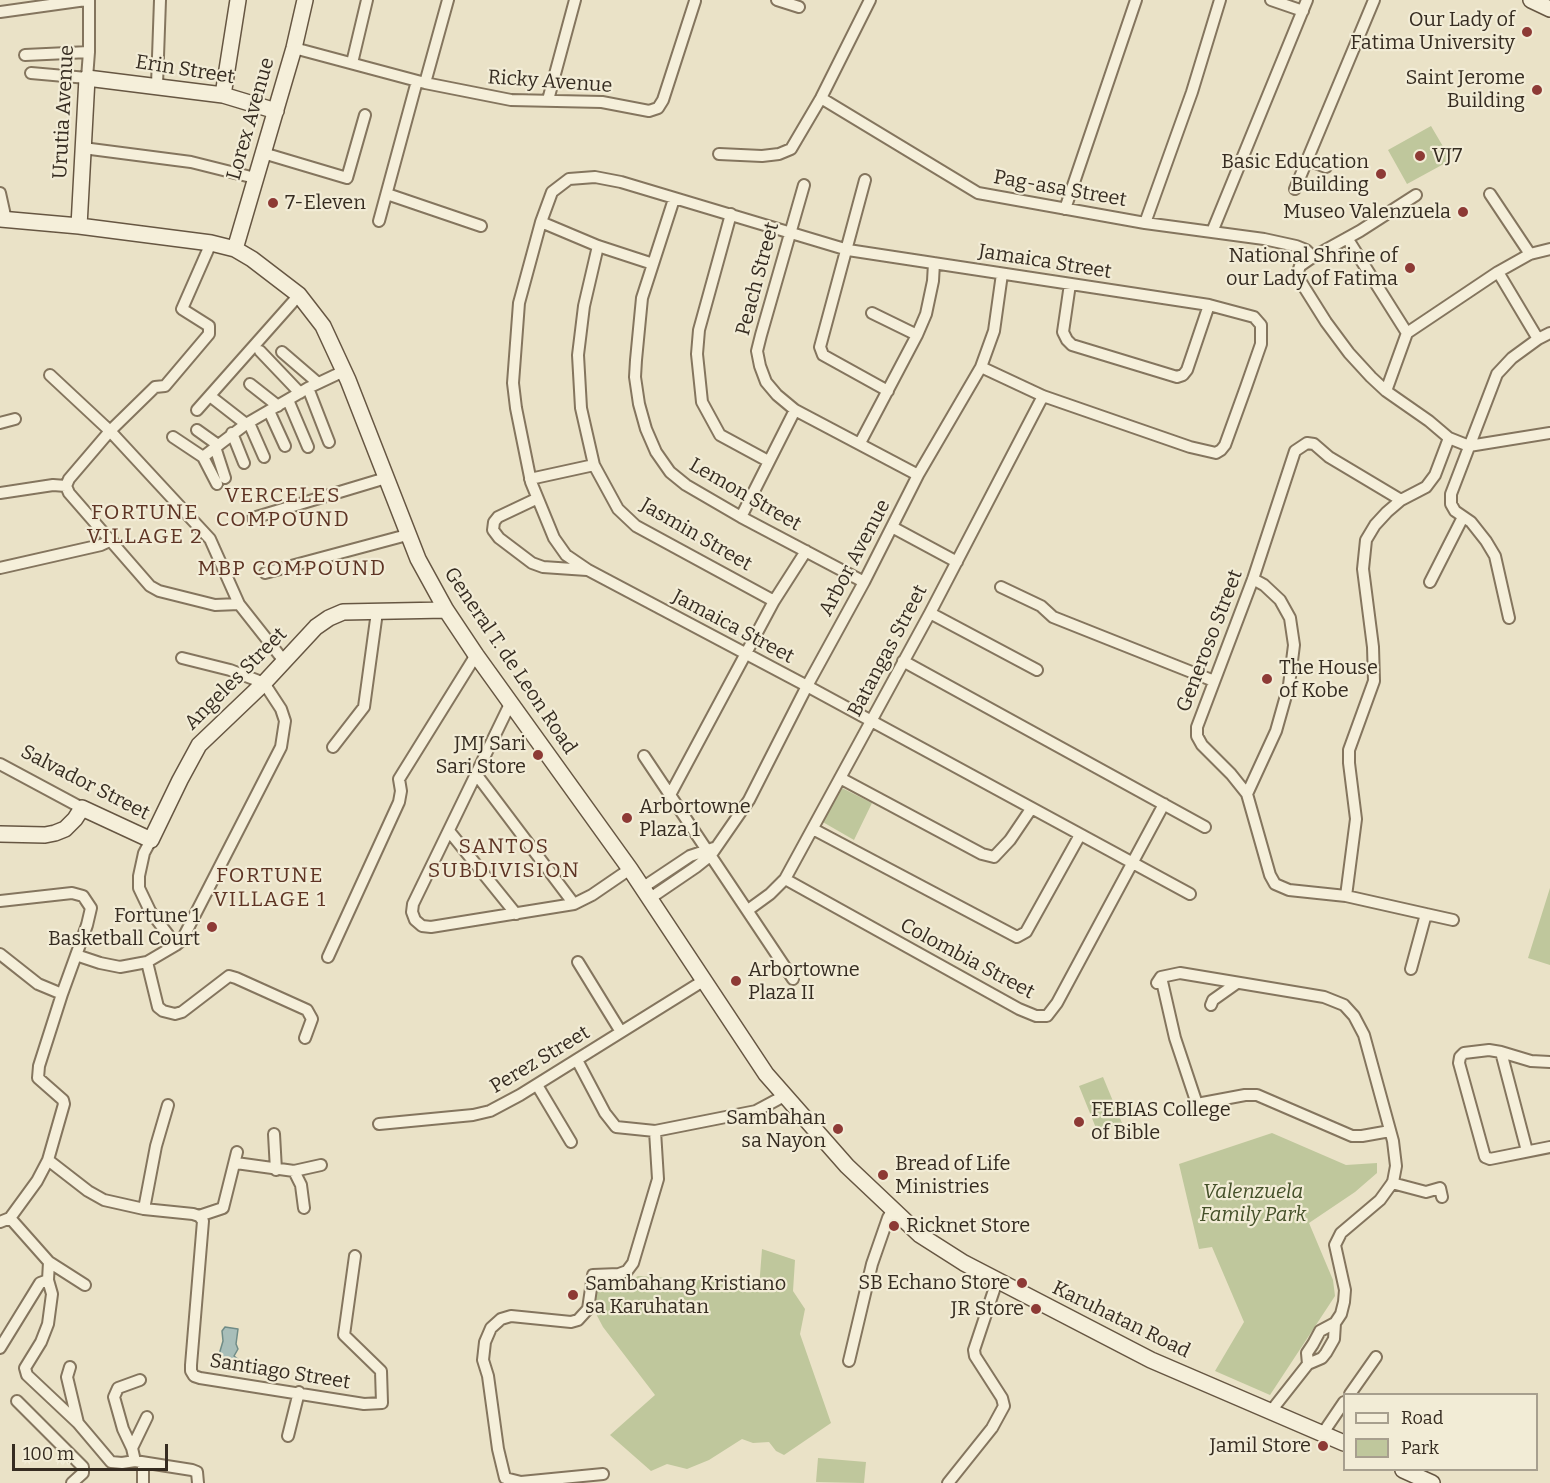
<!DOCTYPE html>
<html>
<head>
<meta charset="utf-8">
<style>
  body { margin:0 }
  #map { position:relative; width:1550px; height:1483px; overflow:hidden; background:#eae2c7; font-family:Bitter,serif }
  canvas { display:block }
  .legend { position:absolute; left:1343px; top:1393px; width:195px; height:78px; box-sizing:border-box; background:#f2ecd6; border:2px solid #a79f8e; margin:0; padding:8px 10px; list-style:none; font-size:18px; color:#362c21 }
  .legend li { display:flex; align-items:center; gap:12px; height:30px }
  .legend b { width:30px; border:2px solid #a79f8e }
  .scale { position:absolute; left:12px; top:1444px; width:156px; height:27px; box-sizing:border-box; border:3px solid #362c21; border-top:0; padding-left:8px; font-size:18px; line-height:21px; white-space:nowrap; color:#362c21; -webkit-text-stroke:4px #f2ecd6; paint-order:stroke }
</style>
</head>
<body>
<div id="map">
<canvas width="1550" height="1483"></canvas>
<ul class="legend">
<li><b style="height:8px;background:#f5efda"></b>Road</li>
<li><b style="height:16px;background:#bfc79c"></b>Park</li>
</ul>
<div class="scale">100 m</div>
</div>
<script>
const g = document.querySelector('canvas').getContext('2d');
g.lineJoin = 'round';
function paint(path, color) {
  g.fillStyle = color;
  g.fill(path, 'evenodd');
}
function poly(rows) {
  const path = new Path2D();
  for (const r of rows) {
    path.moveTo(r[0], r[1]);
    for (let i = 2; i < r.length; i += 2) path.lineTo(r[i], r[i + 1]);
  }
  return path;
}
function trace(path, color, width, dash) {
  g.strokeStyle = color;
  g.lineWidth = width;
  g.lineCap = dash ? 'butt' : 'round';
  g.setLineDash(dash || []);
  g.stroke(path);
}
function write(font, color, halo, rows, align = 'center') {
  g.font = font + ' Bitter,serif';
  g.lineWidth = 4.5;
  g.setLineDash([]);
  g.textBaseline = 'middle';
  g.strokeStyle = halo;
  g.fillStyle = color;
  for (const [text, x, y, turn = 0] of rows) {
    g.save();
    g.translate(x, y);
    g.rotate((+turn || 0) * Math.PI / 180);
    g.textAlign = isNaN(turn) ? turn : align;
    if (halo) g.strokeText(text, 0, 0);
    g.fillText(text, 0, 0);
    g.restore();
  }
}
paint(poly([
  [1431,126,1451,160,1407,184,1388,150],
  [840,787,872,803,854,840,821,821],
  [1550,888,1550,965,1528,958],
  [1103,1077,1122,1123,1098,1133,1079,1086],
  [1272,1133,1346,1165,1377,1163,1377,1173,1355,1192,1309,1223,1333,1280,1335,1296,1270,1395,1215,1371,1244,1322,1212,1247,1199,1249,1179,1164],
  [762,1249,795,1260,793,1291,805,1309,800,1334,831,1423,784,1455,776,1451,769,1442,753,1443,742,1439,709,1460,687,1469,667,1464,651,1471,610,1435,655,1395,603,1327,594,1310,596,1282,612,1290,638,1276,699,1280,759,1288],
  [818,1458,866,1462,864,1483,816,1482]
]), '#bfc79c');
const water = poly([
  [225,1327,238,1329,236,1344,238,1349,234,1356,239,1360,238,1364,235,1366,231,1365,230,1359,224,1363,218,1358,223,1341,222,1331,225,1327]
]);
paint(water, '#a8beb9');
trace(water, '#708c87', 1.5);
const street = poly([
  [777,0,799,7],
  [1271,0,1303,11],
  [0,12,86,0],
  [294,48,425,83,511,100,602,102,649,111,658,108,663,100,695,1],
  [25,55,89,52],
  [352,63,367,0],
  [31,73,87,78,89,52,89,0],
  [425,83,448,0],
  [157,85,160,0],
  [821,98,978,193,1145,223,1264,239,1296,246,1306,250,1313,257],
  [548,100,575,0],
  [83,148,191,162,255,178],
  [263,153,347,178,365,115],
  [719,154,762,156,779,154,791,149,821,98,870,0],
  [1307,160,1326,167],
  [865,180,820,347,823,355,888,391],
  [804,185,761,335,757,351,760,366,766,382,777,395,795,410,918,475],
  [1295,189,1374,0],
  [0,193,6,220],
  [387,194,481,226],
  [1490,194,1530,254],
  [1416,195,1360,231,1313,257,1300,266,1298,272,1299,279,1326,322,1349,353,1371,377,1386,391,1429,421,1449,438,1469,446,1550,433],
  [674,199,642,298,636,360,635,377,639,404,646,429,656,452,670,472,686,485,741,517,864,582],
  [1065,209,1136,0],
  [731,214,699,330,697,354,702,402,720,435,768,461],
  [379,221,417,81],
  [541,222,598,246,653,264],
  [1145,223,1192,92,1220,0],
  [1212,232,1307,0],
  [1347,238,1407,333],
  [598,246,584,306,578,355,581,408,594,465,618,509,636,526,774,601],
  [1498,272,1538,339],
  [1070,284,1063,332,1067,340,1072,345,1177,377,1183,375,1187,370,1209,305],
  [872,313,917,335],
  [260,351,300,393],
  [282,352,318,383],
  [981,367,1043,396,1190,447,1216,453,1221,450,1225,445,1246,387,1261,344,1261,325,1254,317,1209,305,848,250,621,182,595,177,569,179,552,192,541,222,519,303,513,383,516,408,531,482,554,538,566,555,588,570,807,686,1190,894],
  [50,375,110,431,210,539,239,604,284,661],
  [250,384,278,406],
  [308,388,329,442],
  [1386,391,1407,333,1498,272,1530,254,1550,249],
  [210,396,246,424],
  [288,400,308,447],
  [197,410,299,295],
  [269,411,285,446],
  [0,423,15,419],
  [249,423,264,457],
  [197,430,218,445],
  [232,433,244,463],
  [173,437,203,457,217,484],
  [860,443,917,335,926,314,933,281,934,263],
  [215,447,225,478],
  [203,457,246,424,308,388,344,371],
  [530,479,594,465],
  [66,486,69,479,110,431,155,387,165,386,209,334,209,326,182,309,211,243],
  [66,486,69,493,150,586,159,591,215,605,239,604],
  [0,493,53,485,66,486],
  [536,499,498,517,494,522,493,530,499,538,532,563,543,567,587,570],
  [1401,500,1329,457,1314,444,1307,443,1295,451,1253,579,1197,727,1197,736,1202,745,1231,774,1247,794,1270,875,1275,884,1289,890,1346,896,1426,914,1411,969],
  [741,517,795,410],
  [253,518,386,478],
  [892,527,957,562],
  [0,568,101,545,112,540],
  [265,573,407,535],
  [1430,582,1463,517],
  [1001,587,1041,606,1053,617,1214,681],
  [930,613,1037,670],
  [1509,618,1495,556,1486,541,1471,522,1455,511,1451,504,1451,494,1497,374,1512,358,1538,339,1550,333],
  [903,661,1205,827],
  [511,702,413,904,412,912,415,920,422,926,431,927,574,904,592,895,630,869],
  [333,747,364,707,377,612],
  [644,756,793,979],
  [0,764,82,808],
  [476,774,574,904],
  [840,778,982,854,994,857,1010,840,1031,809],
  [1247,794,1276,731,1289,685,1294,645,1290,618,1280,600,1264,585,1253,579],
  [670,795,774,601,806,551],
  [813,829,1017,937,1026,932,1080,835],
  [449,831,516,914],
  [151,840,144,853,139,876,139,888,150,911,176,945],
  [785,879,1019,1009,1036,1016,1047,1016,1057,1003,1164,804],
  [642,888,690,856,714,848],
  [1346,896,1356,819,1349,763,1349,750,1374,681,1373,647,1363,569,1366,540,1375,525,1387,512,1401,500,1426,487,1435,475,1449,438],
  [649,899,696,867,711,855,749,800,807,686,864,582,918,475,981,367,994,331,1002,274],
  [0,901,72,893,83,896,91,908,87,925,62,994,39,1066,38,1078,63,1100,64,1104,48,1160,37,1181,10,1218,0,1222],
  [748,910,770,894,785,879,930,613,1043,396],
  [1426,914,1453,920],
  [0,954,38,984,62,994],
  [76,955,100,963,120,967,147,962,176,945,182,940,281,747,285,721,281,709,264,683,230,670,182,658],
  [328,957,399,802,401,791,399,779,476,655],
  [147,962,158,1007,163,1011,175,1014,182,1012,229,976,236,978,307,1010,312,1019,305,1038],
  [578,962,621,1032],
  [1161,977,1175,1038,1197,1104,1245,1095,1257,1095,1352,1136,1362,1136,1390,1131],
  [1157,983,1161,977,1180,973,1324,997,1344,1005,1354,1016,1364,1035,1393,1141,1396,1166,1393,1182,1380,1200,1341,1233,1335,1245,1345,1290,1344,1302,1341,1314,1335,1323,1320,1331,1313,1344,1307,1353,1308,1364],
  [1211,1005,1213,1000,1237,983],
  [1501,1052,1527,1151],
  [577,1060,605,1113,616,1127,655,1131],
  [1550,1062,1531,1061,1501,1052,1489,1050,1464,1053,1460,1057,1459,1063,1485,1157,1490,1159,1550,1147],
  [537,1085,571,1142],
  [379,1124,473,1115,490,1111,520,1095,703,981],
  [274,1134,276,1170],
  [48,1160,88,1191,104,1200,144,1209,193,1214,199,1216,203,1221,191,1365,191,1371,194,1376,200,1378,364,1404,382,1403,381,1371,344,1335,355,1256],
  [236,1163,294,1171,321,1165],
  [294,1171,301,1185,304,1208],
  [1392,1183,1426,1192,1440,1188,1442,1197],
  [144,1209,156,1146,168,1105],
  [199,1216,223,1208,237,1152],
  [10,1218,49,1262,48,1280,52,1294,48,1324,41,1342,25,1368,27,1375,78,1423,111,1462,122,1463,135,1461,192,1470,197,1472,198,1483],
  [49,1262,85,1285],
  [0,1348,40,1283,48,1280],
  [849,1361,872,1264,888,1218,893,1209],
  [70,1367,67,1377,78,1423],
  [1350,1394,1376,1357],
  [17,1401,83,1467,83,1473,72,1483],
  [1271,1411,1308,1364,1322,1358,1326,1353,1334,1339,1335,1323],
  [1323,1433,1344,1402],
  [288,1436,299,1392],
  [132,1448,147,1417],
  [135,1461,132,1448,123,1429,114,1397,118,1388,140,1380],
  [143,1463,143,1483],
  [603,1474,521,1482,505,1478,498,1449,488,1376,483,1360,485,1342,491,1328,501,1319,511,1316,571,1322,578,1320,588,1309,593,1275,619,1274,627,1271,633,1263,658,1179,655,1131,756,1111,784,1096],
  [948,1483,992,1428,1004,1406,1002,1398,975,1356,974,1350,997,1281]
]);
const secondary = poly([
  [1531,0,1550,9],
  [223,95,238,0],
  [0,219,79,226,211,243,235,249,252,259,299,295,323,326,348,380,418,559,446,610,476,655,630,869,766,1074,847,1166,920,1235,964,1263,1151,1360,1344,1443],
  [79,226,87,78,223,95,276,111],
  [235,249,294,48,305,0],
  [0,834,45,835,55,833,65,829,75,819,82,808,151,840,180,780,199,745,264,683,316,627,329,618,343,612,446,610],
  [1403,1470,1432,1483]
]);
trace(street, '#84755e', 14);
trace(secondary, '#665642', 18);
trace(street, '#f5efda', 10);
trace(secondary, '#f5efda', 15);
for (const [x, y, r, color] of [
  [1527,32,6,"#8d3a35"],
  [1537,90,6,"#8d3a35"],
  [1420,156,6,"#8d3a35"],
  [1381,174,6,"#8d3a35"],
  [273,203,6,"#8d3a35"],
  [1463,212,6,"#8d3a35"],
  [1410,268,6,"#8d3a35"],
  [1267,679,6,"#8d3a35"],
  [538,755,6,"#8d3a35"],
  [627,818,6,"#8d3a35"],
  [212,927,6,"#8d3a35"],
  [736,981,6,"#8d3a35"],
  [1079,1122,6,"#8d3a35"],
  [838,1129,6,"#8d3a35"],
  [883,1175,6,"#8d3a35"],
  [894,1226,6,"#8d3a35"],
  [1022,1283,6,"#8d3a35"],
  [573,1295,6,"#8d3a35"],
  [1036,1309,6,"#8d3a35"],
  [1323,1446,6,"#8d3a35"]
]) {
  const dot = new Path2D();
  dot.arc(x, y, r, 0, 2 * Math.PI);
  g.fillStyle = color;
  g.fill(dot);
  trace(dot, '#f2ecd6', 2);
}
write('20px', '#362c21', '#f2ecd6', [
  ["Our Lady of",1515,20],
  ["Fatima University",1515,43],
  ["Saint Jerome",1525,78],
  ["Building",1525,101],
  ["VJ7",1432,156,"left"],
  ["Basic Education",1369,162],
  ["Building",1369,185],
  ["7-Eleven",285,203,"left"],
  ["Museo Valenzuela",1451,212],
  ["National Shrine of",1398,256],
  ["our Lady of Fatima",1398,279],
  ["The House",1279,668,"left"],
  ["of Kobe",1279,691,"left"],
  ["JMJ Sari",526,744],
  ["Sari Store",526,767],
  ["Arbortowne",639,807,"left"],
  ["Plaza 1",639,830,"left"],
  ["Fortune 1",200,916],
  ["Basketball Court",200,939],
  ["Arbortowne",748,970,"left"],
  ["Plaza II",748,993,"left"],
  ["FEBIAS College",1091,1110,"left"],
  ["of Bible",1091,1133,"left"],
  ["Sambahan",826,1118],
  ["sa Nayon",826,1141],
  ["Bread of Life",895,1164,"left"],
  ["Ministries",895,1187,"left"],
  ["Ricknet Store",906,1226,"left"],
  ["SB Echano Store",1010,1283],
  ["Sambahang Kristiano",585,1284,"left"],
  ["sa Karuhatan",585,1307,"left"],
  ["JR Store",1024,1309],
  ["Jamil Store",1311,1446]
], 'right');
write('20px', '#362c21', '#f2ecd6', [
  ["Erin Street",185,70,9],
  ["Ricky Avenue",550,82,4],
  ["Urutia Avenue",64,112,-87],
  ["Lorex Avenue",251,119,-74],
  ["Pag-asa Street",1060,189,10],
  ["Jamaica Street",1045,262,9],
  ["Peach Street",758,279,-75],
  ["Lemon Street",745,495,30],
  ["Jasmin Street",696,535,30],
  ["Arbor Avenue",855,558,-62],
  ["Jamaica Street",733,627,28],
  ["Generoso Street",1210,641,-69],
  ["Batangas Street",888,651,-62],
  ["General T. de Leon Road",510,661,56],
  ["Angeles Street",236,679,-45],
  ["Salvador Street",85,783,27],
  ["Colombia Street",967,959,28],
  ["Perez Street",540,1060,-31],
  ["Karuhatan Road",1121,1320,26],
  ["Santiago Street",280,1372,9]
]);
write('italic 20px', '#445029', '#f2ecd6', [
  ["Valenzuela",1253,1192],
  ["Family Park",1253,1215]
]);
g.letterSpacing = '1.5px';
write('21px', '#5e3424', '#f2ecd6', [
  ["VERCELES",283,496],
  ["COMPOUND",283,520],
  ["FORTUNE",145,513],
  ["VILLAGE 2",145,537],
  ["MBP COMPOUND",292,569],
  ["SANTOS",504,847],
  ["SUBDIVISION",504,871],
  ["FORTUNE",270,876],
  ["VILLAGE 1",270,900]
]);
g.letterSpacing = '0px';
</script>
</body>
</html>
